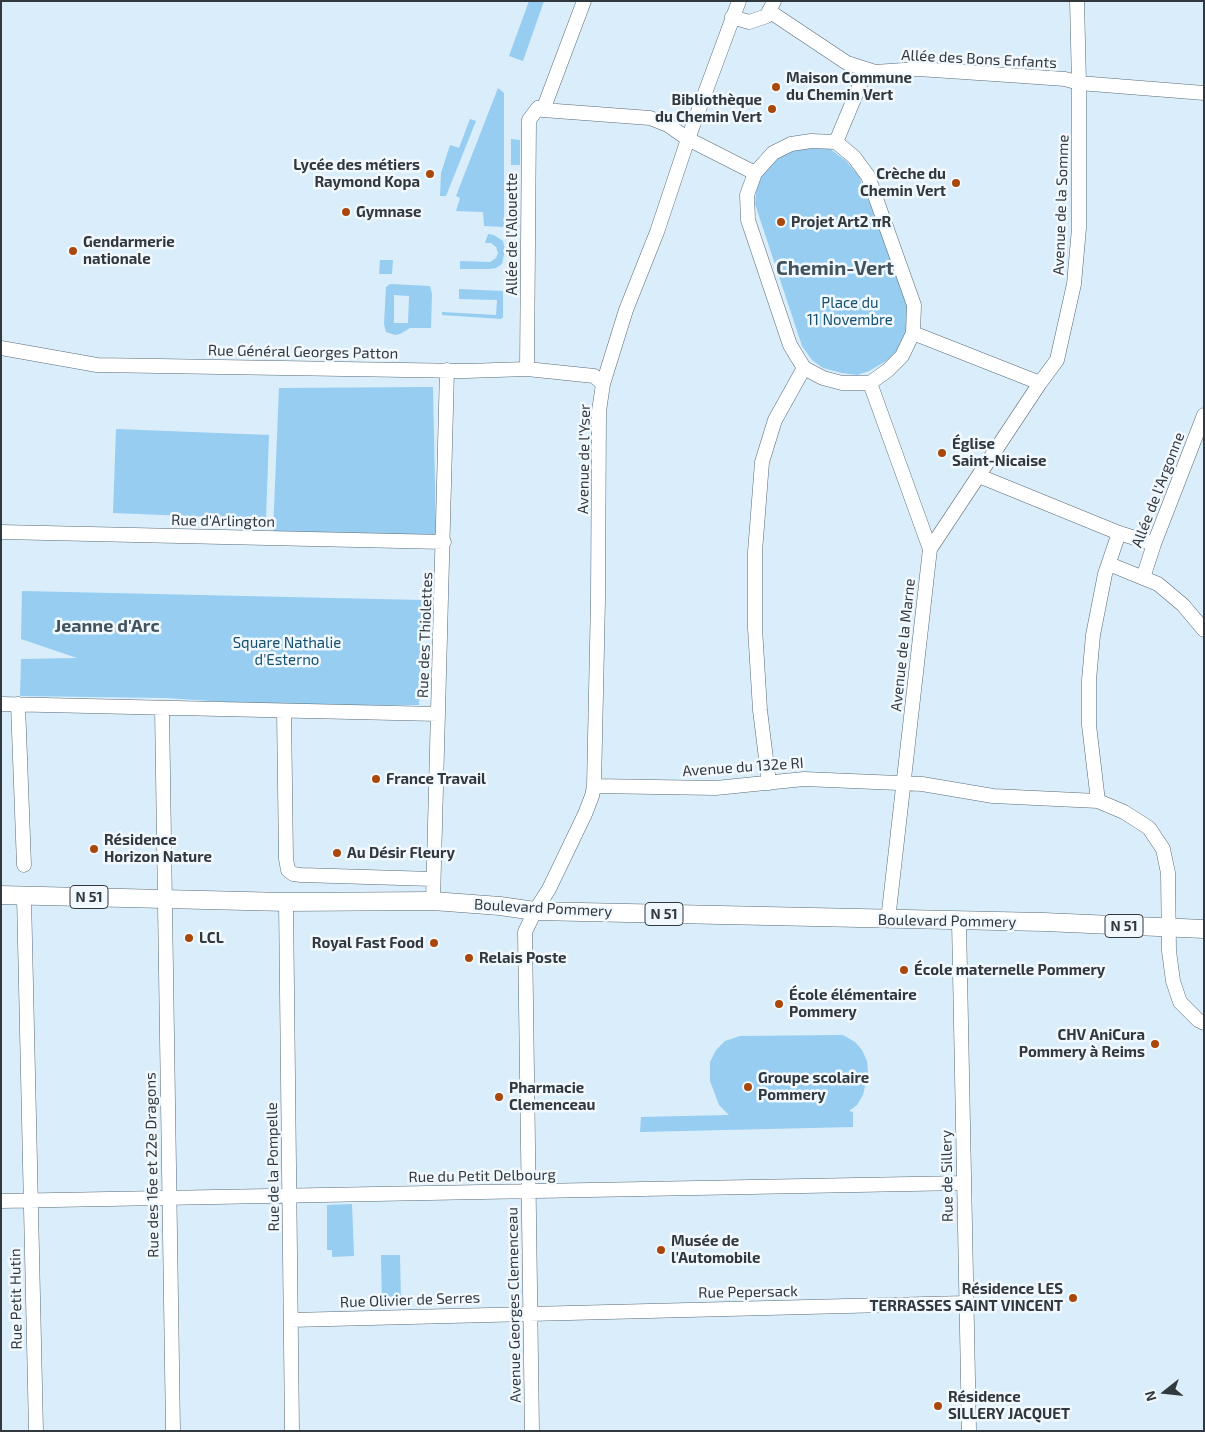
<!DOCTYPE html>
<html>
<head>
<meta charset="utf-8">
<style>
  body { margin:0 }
  #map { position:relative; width:1205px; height:1432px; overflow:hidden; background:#d9edfb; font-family:"Exo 2",sans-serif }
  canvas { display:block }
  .frame { position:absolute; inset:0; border:2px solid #31393f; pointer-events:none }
  .north { position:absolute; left:1140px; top:1367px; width:50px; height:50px; -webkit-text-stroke:4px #f1f9fe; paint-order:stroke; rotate:254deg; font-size:14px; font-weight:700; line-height:20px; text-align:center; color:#31393f }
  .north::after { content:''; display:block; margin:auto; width:18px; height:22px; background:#31393f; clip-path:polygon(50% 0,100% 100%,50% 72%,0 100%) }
</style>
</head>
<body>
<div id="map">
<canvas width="1205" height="1432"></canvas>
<div class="frame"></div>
<div class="north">N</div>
</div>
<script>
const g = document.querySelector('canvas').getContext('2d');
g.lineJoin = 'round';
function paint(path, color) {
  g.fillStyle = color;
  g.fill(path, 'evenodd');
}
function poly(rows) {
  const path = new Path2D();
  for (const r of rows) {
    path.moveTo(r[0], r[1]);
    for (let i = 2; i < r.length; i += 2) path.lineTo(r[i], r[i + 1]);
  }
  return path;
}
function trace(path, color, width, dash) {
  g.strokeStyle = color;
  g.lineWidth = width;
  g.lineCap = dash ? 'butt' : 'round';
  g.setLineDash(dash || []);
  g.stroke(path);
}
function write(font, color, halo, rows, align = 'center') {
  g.font = font + ' "Exo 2",sans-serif';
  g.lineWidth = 5;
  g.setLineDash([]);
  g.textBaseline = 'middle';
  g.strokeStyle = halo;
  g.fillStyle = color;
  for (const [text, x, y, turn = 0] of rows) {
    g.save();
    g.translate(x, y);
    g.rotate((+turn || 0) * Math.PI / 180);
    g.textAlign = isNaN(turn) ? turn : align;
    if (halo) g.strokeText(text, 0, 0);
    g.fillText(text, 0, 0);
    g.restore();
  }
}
paint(poly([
  [529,1,544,1,523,61,509,56],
  [498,88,504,93,504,227,484,226,483,212,456,211,460,198,456,196],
  [470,119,476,121,446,196,440,196,441,173,450,145,459,148],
  [511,139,520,140,520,165,511,165],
  [802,148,829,148,846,161,859,176,909,304,907,336,893,357,869,371,857,375,842,373,823,368,812,360,802,346,755,204,758,176,784,152],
  [488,234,494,235,503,241,505,250,502,264,496,268,489,269,460,269,460,261,490,262,496,258,498,253,496,247,491,243,485,243],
  [380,260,393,260,392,274,379,274],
  [390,284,430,286,432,294,431,328,410,328,400,334,395,335,386,332,384,324,386,287],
  [394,295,409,296,408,323,394,323],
  [459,289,503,291,503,317,501,319,442,315,442,312,496,315,497,300,459,299],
  [433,387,436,537,273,533,279,388],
  [116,429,269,435,266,519,113,513],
  [22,591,422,600,419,705,284,706,167,698,20,696,21,659,77,658,21,639],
  [843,1035,855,1042,862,1050,867,1061,868,1073,863,1095,857,1105,849,1111,853,1112,853,1127,640,1132,641,1117,729,1115,719,1105,710,1081,710,1062,716,1050,725,1041,740,1036],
  [352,1204,354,1256,332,1257,332,1250,327,1250,327,1205],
  [381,1255,400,1255,401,1305,382,1306]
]), '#96cdf0');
const minor = poly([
  [769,11,847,63,875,72,918,69,1008,75,1065,79,1079,83,1204,93],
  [732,17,749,22,767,16,774,1],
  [543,110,584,1],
  [811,141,836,142,854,157,868,176,914,305,913,333,902,356,888,370,870,383,842,383,823,378,804,368,790,345,748,220,747,195,755,173,773,153,791,144,811,141],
  [836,142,866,70],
  [913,333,1040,383],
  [1,348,97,365,466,371,527,369,594,376,603,384],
  [527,369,529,120,538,108,543,110,650,118,668,125,688,139,755,173],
  [870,383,930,549,888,920],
  [979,476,1119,533,1154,544],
  [1,532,444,542],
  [930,549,1040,383,1057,360,1074,284,1079,228,1079,83,1077,1],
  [1109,564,1158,584,1183,605,1204,630],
  [1143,578,1154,544,1204,415],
  [1,704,438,714],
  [18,704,24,865],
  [162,708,173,1431],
  [284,711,286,859,288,870,293,874,301,875,433,879],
  [769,783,760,710,755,628,755,552,762,462,775,420,804,368],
  [594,786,716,788,804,779,922,784,993,796,1098,801,1124,812,1149,828,1163,849,1168,873,1169,951,1173,981,1180,1002,1198,1020,1204,1023],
  [1098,801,1089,725,1089,680,1093,635,1105,574,1119,533],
  [24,896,36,1431],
  [433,901,447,370],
  [286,902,292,1431],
  [959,921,969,1431],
  [1,1201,964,1183],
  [291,1320,966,1303],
  [532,1431,525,932,535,911,549,889,585,814,592,796,594,786,598,599,599,411,603,384,626,310,657,232,688,139,739,1]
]);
const major = poly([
  [1,895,286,902,433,901,500,906,535,911,1044,922,1204,929]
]);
trace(minor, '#596b77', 15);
trace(major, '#596b77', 19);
trace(minor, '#fff', 14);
trace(major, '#fff', 18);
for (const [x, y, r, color] of [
  [776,87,5,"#aa470b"],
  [772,109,5,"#aa470b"],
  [430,174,5,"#aa470b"],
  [956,183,5,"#aa470b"],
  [346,212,5,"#aa470b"],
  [781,222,5,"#aa470b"],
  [73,251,5,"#aa470b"],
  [942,453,5,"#aa470b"],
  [376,779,5,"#aa470b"],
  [94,849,5,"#aa470b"],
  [337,853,5,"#aa470b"],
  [189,938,5,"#aa470b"],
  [434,943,5,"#aa470b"],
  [469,958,5,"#aa470b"],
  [904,970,5,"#aa470b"],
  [779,1004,5,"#aa470b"],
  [1155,1044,5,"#aa470b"],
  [748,1087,5,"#aa470b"],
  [499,1097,5,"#aa470b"],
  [661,1250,5,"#aa470b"],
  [1073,1298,5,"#aa470b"],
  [938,1406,5,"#aa470b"]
]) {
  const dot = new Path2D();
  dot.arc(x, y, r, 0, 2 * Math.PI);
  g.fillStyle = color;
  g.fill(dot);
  trace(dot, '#f1f9fe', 2);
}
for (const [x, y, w] of [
  [89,897,38],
  [664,914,38],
  [1124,926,38]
]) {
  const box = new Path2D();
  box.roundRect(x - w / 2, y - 11.5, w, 23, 4);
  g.fillStyle = '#f1f9fe';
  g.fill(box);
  trace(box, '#31393f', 1);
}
write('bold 14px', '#31393f', null, [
  ["N 51",89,897],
  ["N 51",664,914],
  ["N 51",1124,926]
]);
write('15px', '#31393f', '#f1f9fe', [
  ["Allée des Bons Enfants",979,59,3],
  ["Avenue de la Somme",1061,205,-88],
  ["Allée de l'Alouette",512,234,-90],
  ["Rue Général Georges Patton",303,352,1],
  ["Avenue de l'Yser",584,459,-89],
  ["Allée de l'Argonne",1158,490,-69],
  ["Rue d'Arlington",223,521,1],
  ["Rue des Thiolettes",425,635,-88],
  ["Avenue de la Marne",903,645,-84],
  ["Avenue du 132e RI",743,767,-4],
  ["Boulevard Pommery",543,908,3],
  ["Boulevard Pommery",947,921,1],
  ["Rue des 16e et 22e Dragons",152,1165,-91],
  ["Rue de la Pompelle",273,1167,-91],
  ["Rue du Petit Delbourg",482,1176,-1],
  ["Rue de Sillery",947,1176,-91],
  ["Rue Pepersack",748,1292,-1],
  ["Rue Petit Hutin",16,1299,-91],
  ["Rue Olivier de Serres",410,1300,-2],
  ["Avenue Georges Clemenceau",514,1305,-91]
]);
write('bold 15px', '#31393f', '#f1f9fe', [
  ["Maison Commune",786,78],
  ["du Chemin Vert",786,95],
  ["Bibliothèque",762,100,"right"],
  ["du Chemin Vert",762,117,"right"],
  ["Lycée des métiers",420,165,"right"],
  ["Raymond Kopa",420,182,"right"],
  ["Crèche du",946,174,"right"],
  ["Chemin Vert",946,191,"right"],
  ["Gymnase",356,212],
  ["Projet Art2 πR",791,222],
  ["Gendarmerie",83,242],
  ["nationale",83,259],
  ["Église",952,444],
  ["Saint-Nicaise",952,461],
  ["France Travail",386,779],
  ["Résidence",104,840],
  ["Horizon Nature",104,857],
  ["Au Désir Fleury",347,853],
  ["LCL",199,938],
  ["Royal Fast Food",424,943,"right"],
  ["Relais Poste",479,958],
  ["École maternelle Pommery",914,970],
  ["École élémentaire",789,995],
  ["Pommery",789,1012],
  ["CHV AniCura",1145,1035,"right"],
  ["Pommery à Reims",1145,1052,"right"],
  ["Groupe scolaire",758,1078],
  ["Pommery",758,1095],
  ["Pharmacie",509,1088],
  ["Clemenceau",509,1105],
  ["Musée de",671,1241],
  ["l'Automobile",671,1258],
  ["Résidence LES",1063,1289,"right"],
  ["TERRASSES SAINT VINCENT",1063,1306,"right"],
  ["Résidence",948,1397],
  ["SILLERY JACQUET",948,1414]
], 'left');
write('15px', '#155070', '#f1f9fe', [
  ["Place du",850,303],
  ["11 Novembre",850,320],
  ["Square Nathalie",287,643],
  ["d'Esterno",287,660]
]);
write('bold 18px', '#42535e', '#f1f9fe', [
  ["Jeanne d'Arc",107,626]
]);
write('bold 20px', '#42535e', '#f1f9fe', [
  ["Chemin-Vert",835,268]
]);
</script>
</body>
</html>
